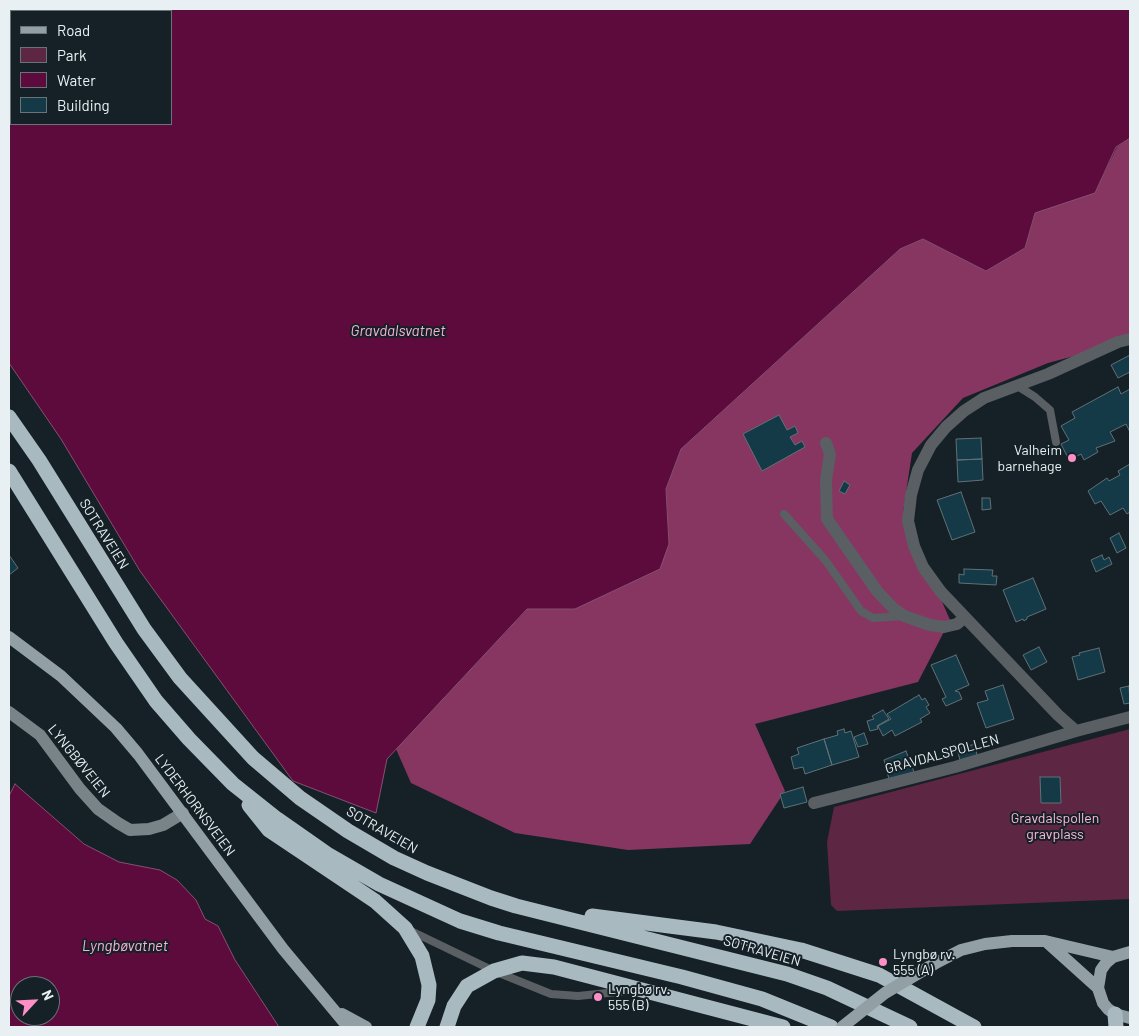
<!DOCTYPE html>
<html>
<head>
<meta charset="utf-8">
<style>
  body { margin:0 }
  #map { position:relative; width:1139px; height:1036px; overflow:hidden; background:#152127; font-family:Barlow,sans-serif }
  canvas { display:block }
  .frame { position:absolute; inset:0; border:10px solid #e8f0f3; pointer-events:none }
  .legend { position:absolute; left:10px; top:10px; width:162px; height:115px; box-sizing:border-box; background:#152127; border:1px solid #697479; margin:0; padding:6px 9px; list-style:none; font-size:15px; color:#e8f0f3 }
  .legend li { display:flex; align-items:center; gap:10px; height:25px }
  .legend b { width:25px; border:1px solid #697479 }
  .north { position:absolute; left:10px; top:976px; width:50px; height:50px; box-sizing:border-box; background:#152127; border:1px solid #697479; border-radius:50%; rotate:65deg; font-size:14px; font-weight:700; line-height:20px; text-align:center; color:#e8f0f3 }
  .north::after { content:''; display:block; margin:auto; width:18px; height:22px; background:#fb8fc6; clip-path:polygon(50% 0,100% 100%,50% 72%,0 100%) }
</style>
</head>
<body>
<div id="map">
<canvas width="1139" height="1036"></canvas>
<div class="frame"></div>
<ul class="legend">
<li><b style="height:6px;background:#92a0a5"></b>Road</li>
<li><b style="height:14px;background:#5d2643"></b>Park</li>
<li><b style="height:14px;background:#5c0b3c"></b>Water</li>
<li><b style="height:14px;background:#143a47"></b>Building</li>
</ul>
<div class="north">N</div>
</div>
<script>
const g = document.querySelector('canvas').getContext('2d');
g.lineJoin = 'round';
function paint(path, color) {
  g.fillStyle = color;
  g.fill(path, 'evenodd');
}
function poly(rows) {
  const path = new Path2D();
  for (const r of rows) {
    path.moveTo(r[0], r[1]);
    for (let i = 2; i < r.length; i += 2) path.lineTo(r[i], r[i + 1]);
  }
  return path;
}
function trace(path, color, width, dash) {
  g.strokeStyle = color;
  g.lineWidth = width;
  g.lineCap = dash ? 'butt' : 'round';
  g.setLineDash(dash || []);
  g.stroke(path);
}
function write(font, color, halo, rows, align = 'center') {
  g.font = font + ' Barlow,sans-serif';
  g.lineWidth = 4;
  g.setLineDash([]);
  g.textBaseline = 'middle';
  g.strokeStyle = halo;
  g.fillStyle = color;
  for (const [text, x, y, turn = 0] of rows) {
    g.save();
    g.translate(x, y);
    g.rotate((+turn || 0) * Math.PI / 180);
    g.textAlign = isNaN(turn) ? turn : align;
    if (halo) g.strokeText(text, 0, 0);
    g.fillText(text, 0, 0);
    g.restore();
  }
}
paint(poly([
  [1130,729,1130,899,837,911,831,905,827,842,834,807]
]), '#5d2643');
paint(poly([
  [1130,138,1130,341,1048,363,963,398,912,453,903,512,950,620,918,682,755,724,785,791,750,844,628,850,515,833,411,783,396,749,527,609,669,544,666,489,681,449,900,249,923,239,986,271,1025,248,1035,213,1095,192,1117,147]
]), '#873662');
const water = poly([
  [9,9,1130,9,1130,138,1116,147,1095,193,1035,213,1025,248,986,271,923,239,900,249,681,449,666,489,669,544,660,569,575,609,527,609,387,759,376,813,293,781,140,571,61,439,9,363,9,9],
  [11,11,171,11,171,124,11,124,11,11],
  [15,784,84,844,119,862,160,870,177,880,196,900,205,919,218,926,235,960,279,1027,9,1027,9,796,15,784],
  [20,986,50,986,50,1016,20,1016,20,986]
]);
paint(water, '#5c0b3c');
trace(water, '#865073', 1);
const building = poly([
  [1130,355,1130,372,1118,378,1111,365,1130,355],
  [1118,387,1121,394,1130,389,1130,432,1126,424,1110,432,1115,441,1096,448,1098,452,1084,460,1081,454,1069,460,1061,444,1069,440,1061,426,1075,418,1072,412,1118,387],
  [779,415,787,430,795,426,798,433,790,437,795,445,802,441,805,447,762,471,743,434,779,415],
  [981,438,982,459,957,460,956,439,981,438],
  [982,459,983,480,958,482,957,460,982,459],
  [1130,464,1130,512,1127,514,1123,508,1110,515,1101,501,1095,504,1088,491,1107,478,1109,481,1120,475,1118,471,1130,464],
  [844,481,850,485,845,494,839,491,844,481],
  [961,492,975,532,952,540,937,500,961,492],
  [982,498,990,498,991,509,982,510,982,498],
  [1119,533,1126,548,1117,553,1110,538,1119,533],
  [9,555,18,568,9,575,9,555],
  [1102,555,1104,560,1109,557,1112,564,1096,572,1091,560,1102,555],
  [964,569,993,570,992,576,997,576,996,585,959,583,959,574,964,575,964,569],
  [1033,578,1046,609,1027,617,1027,619,1024,621,1023,619,1016,622,1003,590,1033,578],
  [1039,647,1047,662,1031,670,1023,655,1039,647],
  [1099,648,1105,672,1078,680,1072,657,1080,655,1079,653,1099,648],
  [956,655,969,685,955,691,959,692,962,699,946,706,942,699,946,697,931,665,956,655],
  [1003,685,1014,719,986,728,977,703,988,700,985,691,1003,685],
  [1129,686,1130,703,1124,704,1120,688,1129,686],
  [919,695,922,700,925,698,929,705,926,707,930,713,920,719,922,722,895,736,892,730,883,736,878,726,891,719,887,714,919,695],
  [883,710,889,719,877,726,878,729,870,731,867,721,874,719,872,716,883,710],
  [844,729,845,733,851,731,859,757,832,765,824,739,838,735,837,731,844,729],
  [864,733,868,744,858,747,854,737,864,733],
  [824,739,832,765,805,774,803,767,794,769,791,757,799,754,797,748,824,739],
  [975,744,977,755,960,760,957,749,975,744],
  [906,751,914,772,889,779,884,760,906,751],
  [1040,777,1060,777,1061,803,1041,803,1040,777],
  [803,787,807,802,784,808,780,794,803,787]
]);
paint(building, '#143a47');
trace(building, '#617076', 1);
trace(poly([
  [1016,385,1035,397,1050,410,1056,442],
  [784,514,826,561,861,611,873,618,904,616],
  [411,931,494,971,551,994,578,996,627,991]
]), '#595f62', 8);
trace(poly([
  [1130,339,1118,342,1048,374,984,398,964,411,946,427,931,445,918,470,911,495,908,521,914,546,923,567,941,592,1058,715,1076,731,1130,717],
  [826,443,830,454,826,480,827,519,877,591,893,608,904,616,930,625,944,627,957,624,964,618],
  [814,803,955,767,1076,731]
]), '#595f62', 12);
trace(poly([
  [9,712,40,735,80,789,98,809,118,823,130,830,149,829,163,825,183,813]
]), '#798488', 12);
trace(poly([
  [9,637,61,676,116,728,138,754,283,949,348,1027],
  [1048,943,1098,988],
  [1130,952,1113,957,1106,963,1101,970,1098,988,1103,1003,1108,1009,1115,1014,1130,1018],
  [934,964,961,950,985,944,1012,941,1045,941,1113,957],
  [342,1014,366,1027]
]), '#92a0a5', 12);
trace(poly([
  [9,417,39,460,144,629,180,678,253,758,300,798,348,831,394,858,427,873,491,898,516,906,787,974,827,988,910,1027],
  [9,471,116,643,156,701,189,739,233,784,277,819,327,854,379,884,460,921,499,933,682,977,762,999,831,1027],
  [249,805,269,830,375,901,405,928,422,956,429,985,428,1000,417,1027],
  [592,916,716,932,801,950,879,975,974,1027],
  [1115,1014,1116,1027],
  [447,1027,454,1006,467,986,494,971,522,963,554,967,783,1027]
]), '#a9b9c0', 15);
trace(poly([
  [842,1027,885,993,934,964]
]), '#92a0a5', 12);
for (const [x, y, r, color] of [
  [1072,458,5,"#fb8fc6"],
  [883,962,5,"#fb8fc6"],
  [598,997,5,"#fb8fc6"]
]) {
  const dot = new Path2D();
  dot.arc(x, y, r, 0, 2 * Math.PI);
  g.fillStyle = color;
  g.fill(dot);
  trace(dot, '#152127', 2);
}
write('14px', '#e8f0f3', '#152127', [
  ["Valheim",1062,450,"right"],
  ["barnehage",1062,466,"right"],
  ["Lyngbø rv.",893,954],
  ["555 (A)",893,970],
  ["Lyngbø rv.",608,989],
  ["555 (B)",608,1005]
], 'left');
write('14px', '#e8f0f3', '#152127', [
  ["SOTRAVEIEN",104,534,58],
  ["GRAVDALSPOLLEN",942,754,-15],
  ["LYNGBØVEIEN",79,761,51],
  ["LYDERHORNSVEIEN",195,805,53],
  ["SOTRAVEIEN",382,830,30],
  ["SOTRAVEIEN",762,951,16]
]);
write('14px', '#feb8d9', '#152127', [
  ["Gravdalspollen",1055,818],
  ["gravplass",1055,834]
]);
write('italic 15px', '#f8b2d3', '#152127', [
  ["Gravdalsvatnet",398,331],
  ["Lyngbøvatnet",125,946]
]);
</script>
</body>
</html>
